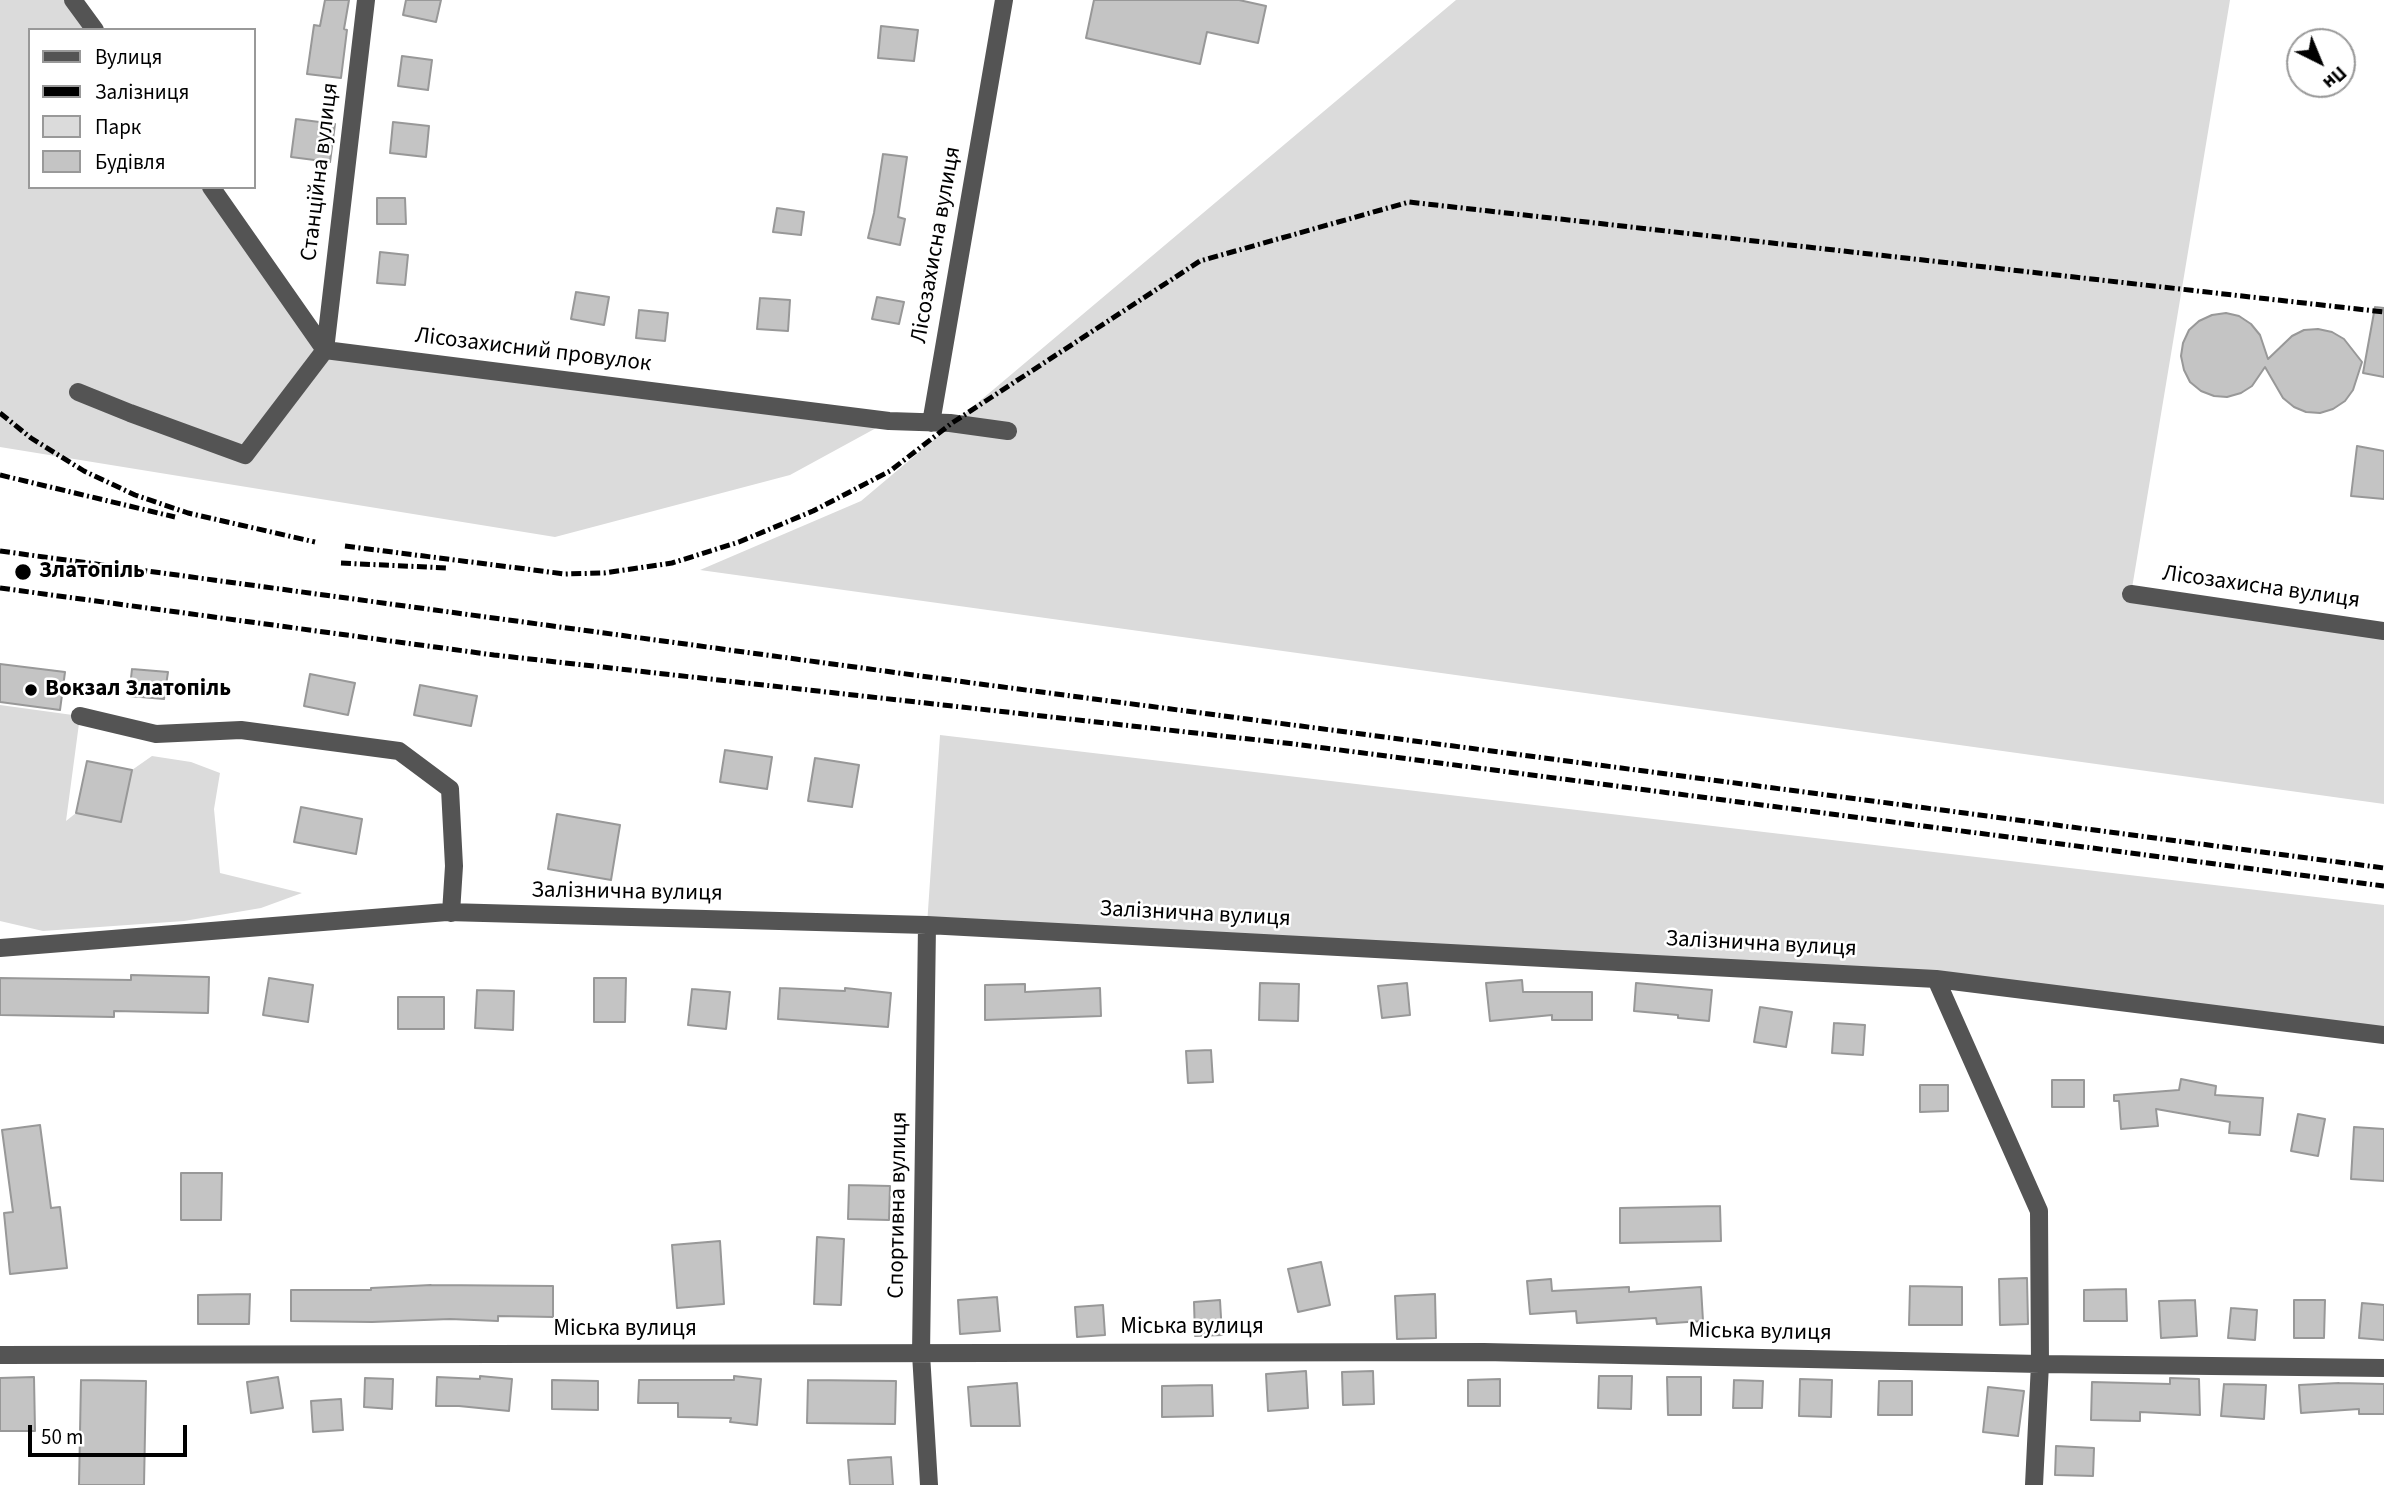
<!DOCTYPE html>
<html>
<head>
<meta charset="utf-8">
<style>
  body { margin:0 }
  #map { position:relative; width:2384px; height:1485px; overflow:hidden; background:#fff; font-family:"Source Sans 3",sans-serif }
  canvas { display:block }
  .legend { position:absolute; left:28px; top:28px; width:228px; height:161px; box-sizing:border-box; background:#fff; border:2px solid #999; margin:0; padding:9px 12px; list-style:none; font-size:21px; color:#000 }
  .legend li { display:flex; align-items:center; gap:14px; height:35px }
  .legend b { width:35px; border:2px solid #999 }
  .north { position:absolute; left:2286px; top:28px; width:70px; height:70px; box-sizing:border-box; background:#fff; border:2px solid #999; border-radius:50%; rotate:137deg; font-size:19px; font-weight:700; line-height:28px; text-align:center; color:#000 }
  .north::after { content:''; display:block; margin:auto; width:24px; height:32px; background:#000; clip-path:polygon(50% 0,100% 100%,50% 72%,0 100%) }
  .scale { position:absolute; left:28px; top:1425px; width:159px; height:32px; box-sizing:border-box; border:4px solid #000; border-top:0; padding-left:9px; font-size:21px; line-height:24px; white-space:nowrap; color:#000; -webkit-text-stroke:5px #fff; paint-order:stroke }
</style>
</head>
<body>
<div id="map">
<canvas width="2384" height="1485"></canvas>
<ul class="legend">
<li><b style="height:9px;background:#545454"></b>Вулиця</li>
<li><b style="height:9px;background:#000"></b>Залізниця</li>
<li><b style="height:19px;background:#dbdbdb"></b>Парк</li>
<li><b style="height:19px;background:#c4c4c4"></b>Будівля</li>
</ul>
<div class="north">Пн</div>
<div class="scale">50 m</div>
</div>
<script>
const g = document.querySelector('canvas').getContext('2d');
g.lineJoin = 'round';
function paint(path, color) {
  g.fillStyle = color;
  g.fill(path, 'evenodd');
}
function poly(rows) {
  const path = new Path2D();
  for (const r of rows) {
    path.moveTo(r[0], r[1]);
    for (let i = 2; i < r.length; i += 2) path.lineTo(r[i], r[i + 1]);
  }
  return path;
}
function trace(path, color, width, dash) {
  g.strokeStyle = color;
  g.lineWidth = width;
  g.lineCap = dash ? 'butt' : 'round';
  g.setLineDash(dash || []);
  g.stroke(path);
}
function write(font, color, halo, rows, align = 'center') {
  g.font = font + ' "Source Sans 3",sans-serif';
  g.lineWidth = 5;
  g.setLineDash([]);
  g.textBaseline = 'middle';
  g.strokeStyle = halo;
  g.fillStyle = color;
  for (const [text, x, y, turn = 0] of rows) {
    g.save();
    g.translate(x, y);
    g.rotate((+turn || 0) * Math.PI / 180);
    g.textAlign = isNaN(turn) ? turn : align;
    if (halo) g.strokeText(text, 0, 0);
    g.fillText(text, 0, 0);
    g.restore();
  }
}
paint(poly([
  [0,0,73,0,95,30,30,30,30,187,211,187,325,350,889,421,790,475,555,537,0,447],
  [1456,0,2230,0,2131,594,2384,631,2384,804,700,570,861,501],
  [0,705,80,716,66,821,76,813,121,822,132,770,152,756,191,762,220,773,214,809,220,873,302,893,261,908,184,921,43,931,0,921],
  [940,735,2384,905,2384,1035,1936,979,927,925]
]), '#dbdbdb');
const building = poly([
  [325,0,349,0,344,29,347,30,341,78,307,74,314,25,320,26,325,0],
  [406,0,441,0,436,22,403,15,406,0],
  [1094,0,1239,0,1266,6,1258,43,1207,32,1200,64,1086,38,1094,0],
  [881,26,918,30,914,61,878,58,881,26],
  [402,56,432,60,428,90,398,86,402,56],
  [296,119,335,124,330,162,291,157,296,119],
  [393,122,429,126,426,157,390,153,393,122],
  [883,154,907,157,898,217,905,219,900,245,868,238,874,213,883,154],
  [377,198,405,198,406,224,377,224,377,198],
  [777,208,804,212,801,235,773,232,777,208],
  [380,252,408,255,405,285,377,283,380,252],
  [576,292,609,297,604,325,571,319,576,292],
  [877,297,904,302,899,324,872,319,877,297],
  [760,298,790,300,788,331,757,329,760,298],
  [2375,307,2384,308,2384,377,2363,373,2375,307],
  [639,310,668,313,665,341,636,338,639,310],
  [2226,313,2239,316,2251,324,2260,335,2268,359,2292,336,2304,330,2318,329,2332,332,2344,339,2362,362,2353,390,2345,401,2333,409,2320,413,2306,412,2294,407,2283,398,2265,367,2252,386,2241,393,2227,397,2214,396,2201,391,2190,382,2184,370,2181,356,2183,343,2189,330,2199,321,2212,315,2226,313],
  [2357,446,2384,451,2384,499,2351,496,2357,446],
  [0,664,65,672,60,710,0,702,0,664],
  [132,669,168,672,164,699,129,696,132,669],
  [310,674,355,683,348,715,304,706,310,674],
  [420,685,477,696,471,726,414,715,420,685],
  [725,750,772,757,767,789,720,782,725,750],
  [815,758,859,765,852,807,808,801,815,758],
  [87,761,132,770,121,822,76,813,87,761],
  [301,807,362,819,356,854,294,842,301,807],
  [557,814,620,825,611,880,548,869,557,814],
  [131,975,209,977,208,1013,114,1011,114,1017,0,1015,0,978,131,980,131,975],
  [269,978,313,985,308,1022,263,1015,269,978],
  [594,978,626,978,625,1022,594,1022,594,978],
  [1522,980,1523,992,1592,992,1592,1020,1552,1020,1552,1015,1490,1021,1486,983,1522,980],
  [1260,983,1299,984,1298,1021,1259,1020,1260,983],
  [1407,983,1410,1015,1382,1018,1378,986,1407,983],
  [1636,983,1712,990,1709,1021,1678,1018,1678,1015,1634,1011,1636,983],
  [1025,984,1025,992,1100,988,1101,1016,985,1020,985,985,1025,984],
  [780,988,845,991,845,988,891,993,888,1027,778,1019,780,988],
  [692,989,730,992,726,1029,688,1025,692,989],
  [477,990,514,991,513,1030,475,1028,477,990],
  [398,997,444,997,444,1029,398,1029,398,997],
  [1760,1007,1792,1012,1786,1047,1754,1042,1760,1007],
  [1834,1023,1865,1025,1863,1055,1832,1053,1834,1023],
  [1211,1050,1213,1082,1188,1083,1186,1051,1211,1050],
  [2181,1079,2216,1086,2215,1095,2263,1098,2260,1135,2229,1133,2230,1122,2156,1109,2158,1126,2121,1129,2119,1101,2114,1101,2114,1095,2179,1090,2181,1079],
  [2052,1080,2084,1080,2084,1107,2052,1107,2052,1080],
  [1920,1085,1948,1085,1948,1111,1920,1112,1920,1085],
  [2298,1114,2325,1119,2318,1156,2291,1151,2298,1114],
  [40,1125,51,1208,60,1207,67,1268,10,1274,4,1213,13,1212,2,1130,40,1125],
  [2354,1127,2384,1129,2384,1181,2351,1179,2354,1127],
  [181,1173,222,1173,221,1220,181,1220,181,1173],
  [849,1185,890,1186,889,1220,848,1219,849,1185],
  [1720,1206,1721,1241,1620,1243,1620,1208,1720,1206],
  [817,1237,844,1239,841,1305,814,1304,817,1237],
  [720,1241,724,1304,677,1308,672,1245,720,1241],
  [1321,1262,1330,1305,1298,1312,1288,1269,1321,1262],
  [2027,1278,2028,1324,2000,1325,1999,1279,2027,1278],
  [1551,1279,1552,1291,1629,1287,1629,1292,1701,1287,1703,1321,1657,1324,1656,1318,1577,1323,1576,1311,1530,1314,1527,1281,1551,1279],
  [431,1285,553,1286,553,1317,498,1316,498,1321,450,1319,372,1322,291,1321,291,1290,371,1290,371,1288,431,1285],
  [1910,1286,1962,1287,1962,1325,1909,1325,1910,1286],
  [2126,1289,2127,1321,2084,1321,2084,1290,2126,1289],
  [250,1294,249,1324,198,1324,198,1295,250,1294],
  [1435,1294,1436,1338,1397,1339,1395,1296,1435,1294],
  [997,1297,1000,1331,960,1334,958,1300,997,1297],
  [1220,1300,1222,1335,1195,1336,1194,1302,1220,1300],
  [2195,1300,2197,1336,2161,1338,2159,1301,2195,1300],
  [2294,1300,2325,1300,2324,1338,2294,1338,2294,1300],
  [2362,1303,2384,1305,2384,1340,2359,1338,2362,1303],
  [1103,1305,1105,1335,1077,1337,1075,1307,1103,1305],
  [2231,1308,2257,1310,2255,1340,2228,1338,2231,1308],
  [1306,1371,1308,1408,1268,1411,1266,1374,1306,1371],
  [1373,1371,1374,1404,1343,1405,1342,1372,1373,1371],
  [480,1376,512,1379,509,1411,459,1406,436,1406,437,1377,480,1379,480,1376],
  [734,1376,761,1379,757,1425,730,1422,731,1418,678,1417,678,1403,638,1403,639,1380,734,1380,734,1376],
  [1599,1376,1632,1376,1631,1409,1598,1408,1599,1376],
  [34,1377,35,1431,0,1431,0,1378,34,1377],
  [278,1377,283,1408,251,1413,247,1382,278,1377],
  [1667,1377,1701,1377,1701,1415,1668,1415,1667,1377],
  [365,1378,393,1379,392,1409,364,1407,365,1378],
  [2170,1378,2199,1379,2200,1415,2140,1412,2140,1421,2091,1420,2092,1382,2170,1384,2170,1378],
  [1500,1379,1500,1406,1468,1406,1468,1380,1500,1379],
  [1800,1379,1832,1380,1831,1417,1799,1416,1800,1379],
  [81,1380,146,1381,144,1485,79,1485,81,1380],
  [552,1380,598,1381,598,1410,552,1409,552,1380],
  [808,1380,896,1381,895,1424,807,1423,808,1380],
  [1734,1380,1763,1381,1762,1408,1733,1408,1734,1380],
  [1879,1381,1912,1381,1912,1415,1878,1415,1879,1381],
  [1017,1383,1020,1426,971,1426,968,1387,1017,1383],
  [2339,1383,2384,1384,2384,1414,2359,1414,2359,1409,2301,1413,2299,1385,2339,1383],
  [2224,1384,2266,1385,2264,1419,2221,1416,2224,1384],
  [1212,1385,1213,1416,1162,1417,1162,1386,1212,1385],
  [1988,1387,2024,1391,2018,1436,1983,1432,1988,1387],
  [341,1399,343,1430,313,1432,311,1401,341,1399],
  [2056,1446,2094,1448,2093,1476,2055,1475,2056,1446],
  [891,1457,893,1485,850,1485,848,1460,891,1457]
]);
paint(building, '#c4c4c4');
trace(building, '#989898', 2);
trace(poly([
  [73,0,95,30],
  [211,187,325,350,889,421,950,423,1008,431],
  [325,350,366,0],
  [78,392,130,413,245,455,325,350],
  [931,423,1004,0],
  [2131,594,2384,631],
  [80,716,156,734,241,730,399,751,450,789,454,866,451,913],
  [927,925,921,1354,929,1485],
  [0,948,447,912,927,925,1936,979,2384,1035],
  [1936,979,2039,1211,2040,1364,2034,1485],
  [0,1355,1484,1352,2040,1364,2384,1368]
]), '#545454', 18);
trace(poly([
  [0,413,31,438,84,471,135,495,188,513,315,542],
  [0,475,175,517],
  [345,546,565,574,604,573,672,563,739,542,813,511,890,471,952,423,1200,261,1409,202,2384,312],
  [0,551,980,684,2384,868],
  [341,563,446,568],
  [0,588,494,655,1294,744,2384,886]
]), '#000', 5, [10, 3.5, 2, 3.5]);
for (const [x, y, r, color] of [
  [23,572,9,"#000"],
  [31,690,7,"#000"]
]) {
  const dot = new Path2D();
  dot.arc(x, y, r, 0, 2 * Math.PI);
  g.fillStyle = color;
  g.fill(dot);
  trace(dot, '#fff', 2.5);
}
write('23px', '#000', '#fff', [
  ["Станційна вулиця",321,172,-83],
  ["Лісозахисна вулиця",937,245,-80],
  ["Лісозахисний провулок",533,351,7],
  ["Лісозахисна вулиця",2261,588,8],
  ["Залізнична вулиця",627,893,1],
  ["Залізнична вулиця",1195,915,3],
  ["Залізнична вулиця",1761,945,3],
  ["Спортивна вулиця",899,1205,-89],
  ["Міська вулиця",1192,1328],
  ["Міська вулиця",625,1330],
  ["Міська вулиця",1760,1333,1]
]);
write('bold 23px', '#000', '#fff', [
  ["Златопіль",39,572],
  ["Вокзал Златопіль",45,690]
], 'left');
</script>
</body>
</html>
